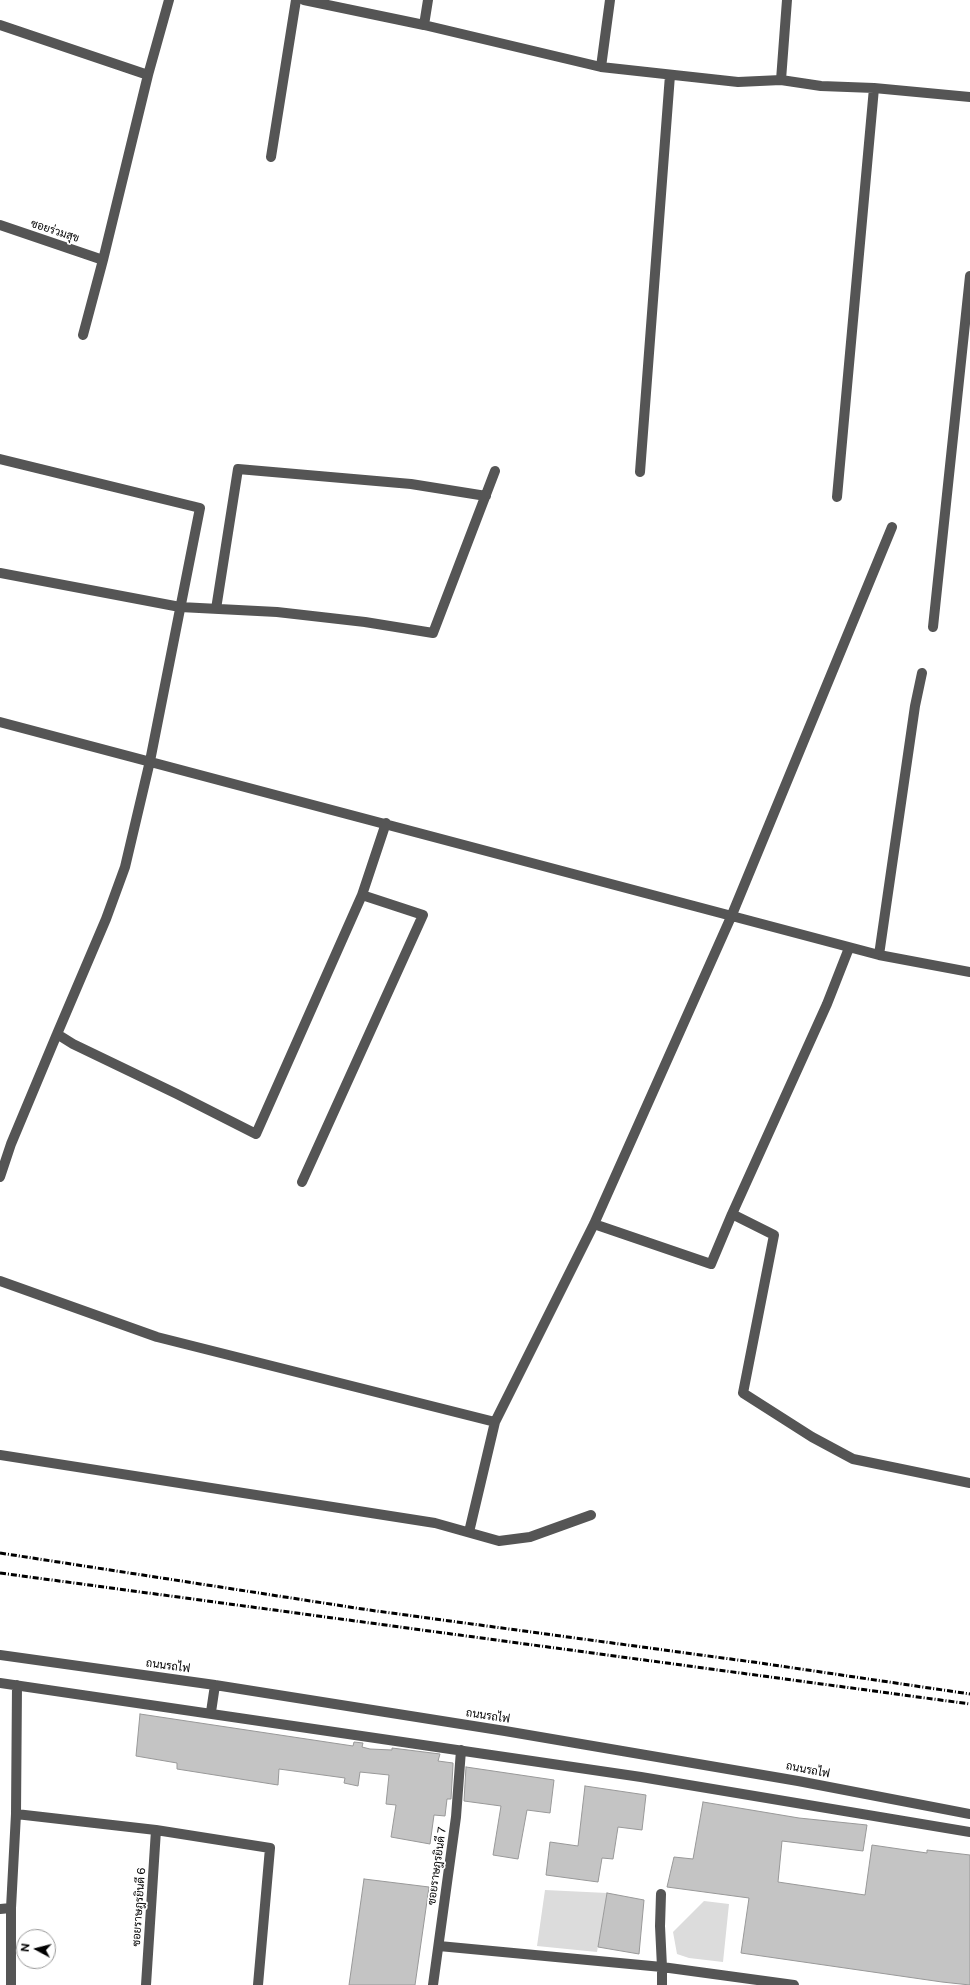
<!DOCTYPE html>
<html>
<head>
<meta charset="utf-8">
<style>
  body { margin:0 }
  #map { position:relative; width:970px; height:1985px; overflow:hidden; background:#fff; font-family:"Public Sans",sans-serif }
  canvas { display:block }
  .north { position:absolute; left:16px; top:1929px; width:40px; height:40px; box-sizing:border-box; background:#fff; border:1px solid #999; border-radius:50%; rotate:277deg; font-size:11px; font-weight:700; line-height:16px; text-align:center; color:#000 }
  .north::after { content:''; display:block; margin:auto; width:14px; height:18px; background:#000; clip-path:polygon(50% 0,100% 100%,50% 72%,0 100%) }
</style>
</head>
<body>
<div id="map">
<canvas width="970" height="1985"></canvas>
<div class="north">N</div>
</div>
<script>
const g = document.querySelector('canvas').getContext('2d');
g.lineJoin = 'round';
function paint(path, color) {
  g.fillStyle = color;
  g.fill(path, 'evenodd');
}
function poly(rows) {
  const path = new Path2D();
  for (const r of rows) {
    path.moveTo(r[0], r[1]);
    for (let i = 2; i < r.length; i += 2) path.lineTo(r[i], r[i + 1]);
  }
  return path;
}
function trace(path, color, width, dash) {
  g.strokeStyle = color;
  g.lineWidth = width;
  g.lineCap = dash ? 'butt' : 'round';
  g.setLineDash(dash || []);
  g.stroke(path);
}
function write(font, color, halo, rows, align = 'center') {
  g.font = font + ' "Public Sans",Sarabun,sans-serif';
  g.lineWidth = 3.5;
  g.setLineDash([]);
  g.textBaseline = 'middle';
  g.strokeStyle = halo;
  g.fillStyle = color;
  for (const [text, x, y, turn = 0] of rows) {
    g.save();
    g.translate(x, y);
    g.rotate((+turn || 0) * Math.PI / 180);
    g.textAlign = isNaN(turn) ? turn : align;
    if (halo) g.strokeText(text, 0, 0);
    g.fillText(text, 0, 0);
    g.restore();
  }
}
paint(poly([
  [545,1890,607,1893,597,1952,537,1946],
  [704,1901,729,1904,723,1962,689,1958,677,1954,673,1932]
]), '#dcdcdc');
const building = poly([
  [140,1714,353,1746,354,1742,363,1743,362,1747,370,1749,392,1750,392,1748,440,1754,438,1761,453,1763,453,1765,451,1799,447,1799,445,1816,434,1815,430,1844,391,1837,396,1805,386,1804,389,1775,360,1772,358,1786,344,1783,345,1778,279,1769,278,1785,177,1769,177,1763,136,1756,140,1714],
  [466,1767,554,1780,550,1813,527,1810,518,1859,493,1855,501,1806,464,1801,466,1767],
  [585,1786,646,1795,642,1830,618,1827,613,1859,602,1858,598,1882,546,1875,550,1842,578,1846,585,1786],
  [703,1802,799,1818,867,1825,863,1851,782,1841,778,1882,865,1895,872,1845,927,1853,927,1850,970,1855,970,1985,942,1982,741,1953,749,1898,667,1887,674,1857,693,1859,703,1802],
  [364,1879,429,1887,415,1985,349,1985,364,1879],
  [607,1893,644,1900,639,1954,598,1947,607,1893]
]);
paint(building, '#c4c4c4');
trace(building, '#999', 1);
trace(poly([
  [304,0,424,25,601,67,738,82,781,80,821,86,874,88,970,97],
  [0,25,148,75],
  [424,25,428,0],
  [601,67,610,0],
  [781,80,787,0],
  [271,157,296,0],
  [0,225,103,260],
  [83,335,103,260,148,75,169,0],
  [0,459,200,508,150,761,125,867,106,919,57,1034,11,1144,0,1177],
  [640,472,670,75],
  [837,497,874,88],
  [0,573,180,607,277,612,365,622,433,633,495,471],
  [216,609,238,469,411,484,486,496],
  [933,627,970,276],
  [0,722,879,955,970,972],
  [879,955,915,706,922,673],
  [57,1034,73,1044,177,1094,256,1134,362,895,386,823],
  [302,1182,423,915,362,895],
  [732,1214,774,1235,743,1393,812,1437,853,1459,970,1483],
  [594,1224,711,1264,732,1214,827,1004,849,948],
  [0,1281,157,1337,495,1422],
  [0,1455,435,1523,499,1541,530,1537,591,1515],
  [469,1532,495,1422,594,1224,731,917,892,527],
  [0,1655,215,1685,505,1731,798,1781,970,1814],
  [0,1683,641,1777,970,1832],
  [211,1712,215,1685],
  [16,1814,156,1830,270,1848,258,1985],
  [0,1909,11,1908],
  [439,1946,662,1967,660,1926,661,1894],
  [11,1985,11,1908,16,1814,17,1685],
  [146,1985,156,1830],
  [433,1985,456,1817,461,1750],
  [662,1985,662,1967,794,1985]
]), '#555', 10);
trace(poly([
  [0,1553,369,1610,760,1663,970,1694],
  [0,1573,970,1704]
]), '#000', 3, [6, 2, 1, 2]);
write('11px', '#000', '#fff', [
  ["ซอยร่วมสุข",55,231,18],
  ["ถนนรถไฟ",168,1666,8],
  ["ถนนรถไฟ",488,1716,9],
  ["ถนนรถไฟ",808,1770,11],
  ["ซอยราษฎรยินดี 7",437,1866,-82],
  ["ซอยราษฎรยินดี 6",139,1907,-86]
]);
</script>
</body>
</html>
